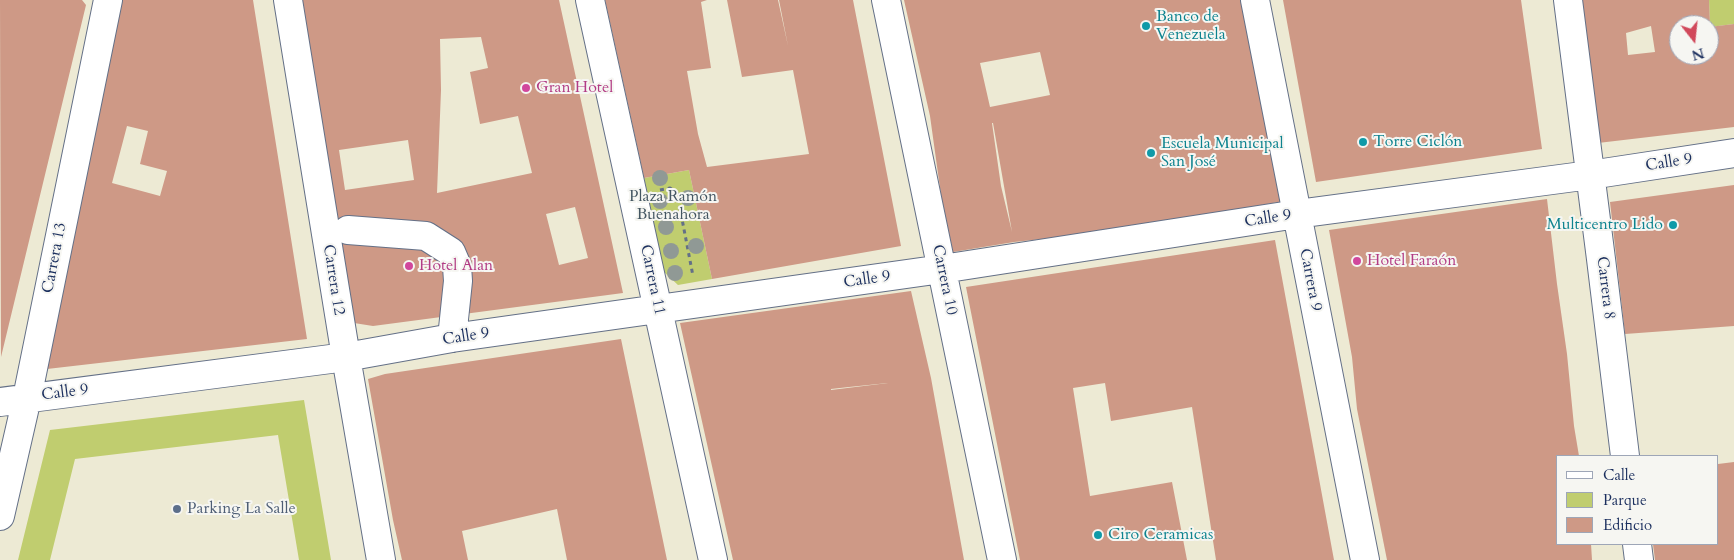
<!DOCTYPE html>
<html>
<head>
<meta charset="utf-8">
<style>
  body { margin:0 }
  #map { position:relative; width:1734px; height:560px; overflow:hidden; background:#edead4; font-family:Cardo,serif }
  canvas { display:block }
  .legend { position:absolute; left:1556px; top:455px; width:162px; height:90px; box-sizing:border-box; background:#f6f6f2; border:1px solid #9ea6b7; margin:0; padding:6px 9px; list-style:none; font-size:15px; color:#1b2f5e }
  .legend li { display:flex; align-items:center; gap:10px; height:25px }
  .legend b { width:25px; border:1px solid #9ea6b7 }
  .north { position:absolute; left:1669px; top:15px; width:50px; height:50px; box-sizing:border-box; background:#f6f6f2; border:1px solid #9ea6b7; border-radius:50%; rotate:164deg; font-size:14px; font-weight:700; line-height:20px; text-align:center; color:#1b2f5e }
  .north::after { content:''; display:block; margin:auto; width:18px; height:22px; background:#d1495b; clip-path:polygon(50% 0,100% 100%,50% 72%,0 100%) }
</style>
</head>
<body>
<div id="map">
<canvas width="1734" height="560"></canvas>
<ul class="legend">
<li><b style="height:6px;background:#fff"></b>Calle</li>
<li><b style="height:14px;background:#c0cd6f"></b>Parque</li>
<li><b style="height:14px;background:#ce9986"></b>Edificio</li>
</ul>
<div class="north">N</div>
</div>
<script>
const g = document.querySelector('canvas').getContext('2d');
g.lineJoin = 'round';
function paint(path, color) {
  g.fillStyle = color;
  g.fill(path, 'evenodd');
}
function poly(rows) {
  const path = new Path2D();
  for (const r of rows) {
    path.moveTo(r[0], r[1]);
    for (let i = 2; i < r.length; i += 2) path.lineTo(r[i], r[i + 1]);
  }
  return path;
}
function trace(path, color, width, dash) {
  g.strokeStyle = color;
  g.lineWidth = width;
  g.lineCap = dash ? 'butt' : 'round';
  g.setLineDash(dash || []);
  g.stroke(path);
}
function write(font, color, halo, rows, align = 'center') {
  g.font = font + ' Cardo,serif';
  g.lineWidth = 4;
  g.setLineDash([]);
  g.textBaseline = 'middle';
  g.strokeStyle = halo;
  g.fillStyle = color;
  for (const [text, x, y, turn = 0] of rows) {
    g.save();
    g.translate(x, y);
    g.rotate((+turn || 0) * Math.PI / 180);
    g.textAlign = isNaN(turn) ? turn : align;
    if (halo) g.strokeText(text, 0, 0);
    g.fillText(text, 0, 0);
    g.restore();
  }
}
paint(poly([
  [1709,0,1734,0,1734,24,1710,27],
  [689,170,712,279,678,285,664,272,644,178],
  [304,400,331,560,299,560,278,435,75,459,50,560,18,560,50,430]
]), '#c0cd6f');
paint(poly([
  [0,0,82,0,86,5,1,357],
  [119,0,253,0,307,339,47,369],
  [127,126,148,131,140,164,167,171,160,196,112,183],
  [299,0,559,0,623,293,373,326,354,323],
  [481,37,488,68,470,72,480,124,518,116,532,173,437,193,441,90,440,39],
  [408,140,414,180,345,190,339,150],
  [575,207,588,258,559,265,546,214],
  [605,0,707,0,701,2,711,68,687,71,698,134,707,167,809,154,793,70,742,77,727,0,778,0,788,46,779,0,853,0,901,246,712,279,689,170,644,178],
  [904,0,1252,0,1290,200,1108,232,1014,242,953,252,941,195,930,116],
  [1040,52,1050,95,990,107,980,63],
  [992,123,993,123,1012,232,1001,186],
  [1283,0,1521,0,1542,149,1316,182],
  [1580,0,1709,0,1710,25,1679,25,1679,55,1709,55,1709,27,1734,24,1734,127,1598,143],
  [1651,26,1655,52,1628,55,1626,33],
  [1734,185,1734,326,1625,334,1610,202],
  [1547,199,1557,284,1567,354,1574,426,1579,456,1558,456,1558,544,1591,544,1592,560,1387,560,1357,409,1352,357,1329,230],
  [1275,240,1334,560,1216,560,1192,407,1111,421,1105,383,1073,388,1090,496,1172,482,1187,560,1020,560,966,287],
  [911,291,931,378,964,560,733,560,680,323],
  [888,383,831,390,831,389,849,387],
  [621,339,667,560,567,560,557,509,462,531,468,560,402,560,393,520,368,379,385,374],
  [1734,462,1734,560,1655,560,1653,544,1718,544,1718,464]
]), '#ce9986');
const minor = poly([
  [288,0,346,357,381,560],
  [590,0,713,560],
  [886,0,1002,560],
  [1255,0,1365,560],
  [1568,0,1601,259,1625,456],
  [348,230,426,236,451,252,457,266,458,281,452,338],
  [0,402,346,357,452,338,942,269,1297,214,1590,175,1734,153],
  [0,516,27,398,108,0],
  [1637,544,1639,560]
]);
trace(minor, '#647087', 30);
trace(poly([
  [660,190,670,188,677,193,693,276]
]), '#647087', 3, [4, 4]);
trace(minor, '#fff', 28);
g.fillStyle = '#909995';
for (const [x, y] of [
  [660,178],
  [688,198],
  [660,201],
  [666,227],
  [696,246],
  [671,251],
  [675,273]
]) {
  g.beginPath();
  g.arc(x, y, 8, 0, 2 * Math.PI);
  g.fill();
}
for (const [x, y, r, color] of [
  [1146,26,5,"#0f9aa8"],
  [526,88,5,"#d1479c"],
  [1363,142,5,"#0f9aa8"],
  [1151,153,5,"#0f9aa8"],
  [1673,225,5,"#0f9aa8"],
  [1357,261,5,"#d1479c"],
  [409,266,5,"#d1479c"],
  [177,509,5,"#5c6f8a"],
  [1098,535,5,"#0f9aa8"]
]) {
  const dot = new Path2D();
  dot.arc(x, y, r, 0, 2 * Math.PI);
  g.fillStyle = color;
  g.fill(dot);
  trace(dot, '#f6f6f2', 2);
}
write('16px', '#0d838f', '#f6f6f2', [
  ["Banco de",1156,17],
  ["Venezuela",1156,35],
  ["Torre Ciclón",1373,142],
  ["Escuela Municipal",1161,144],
  ["San José",1161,162],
  ["Multicentro Lido",1663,225,"right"],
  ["Ciro Ceramicas",1108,535]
], 'left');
write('16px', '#b23c85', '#f6f6f2', [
  ["Gran Hotel",536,88],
  ["Hotel Faraón",1367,261],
  ["Hotel Alan",419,266]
], 'left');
write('16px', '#1b2f5e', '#f6f6f2', [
  ["Calle 9",1669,163,-9],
  ["Calle 9",1268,219,-9],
  ["Carrera 13",55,258,-79],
  ["Carrera 12",333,280,81],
  ["Carrera 11",652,280,78],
  ["Calle 9",867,280,-8],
  ["Carrera 10",944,280,78],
  ["Carrera 9",1310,280,79],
  ["Carrera 8",1605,288,83],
  ["Calle 9",466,337,-9],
  ["Calle 9",65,393,-7]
]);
write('16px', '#445662', '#f6f6f2', [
  ["Plaza Ramón",673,197],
  ["Buenahora",673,215]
]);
write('16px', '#4e5e75', '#f6f6f2', [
  ["Parking La Salle",187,509]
], 'left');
</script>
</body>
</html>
